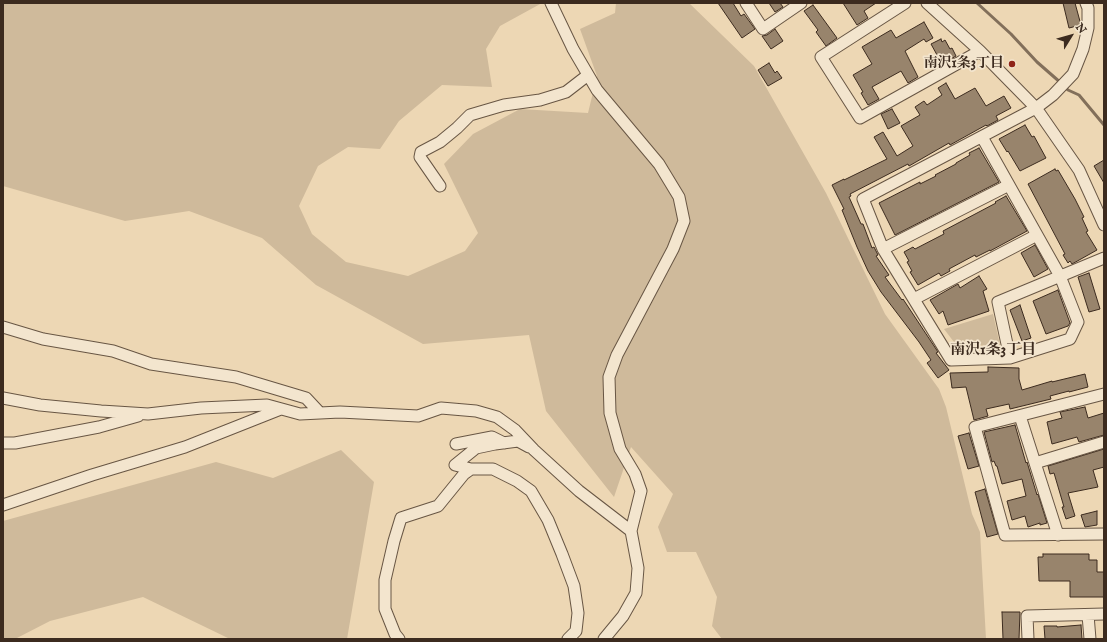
<!DOCTYPE html>
<html>
<head>
<meta charset="utf-8">
<style>
  body { margin:0 }
  #map { position:relative; width:1107px; height:642px; overflow:hidden; background:#edd7b4; font-family:"IM FELL English",serif }
  canvas { display:block }
  .frame { position:absolute; inset:0; border:4px solid #3c2b1f; pointer-events:none }
  .north { position:absolute; left:1051px; top:16px; width:40px; height:40px; -webkit-text-stroke:3px #f3e5ce; paint-order:stroke; rotate:53deg; font-size:11px; font-weight:700; line-height:16px; text-align:center; color:#3c2b1f }
  .north::after { content:''; display:block; margin:auto; width:14px; height:18px; background:#3c2b1f; clip-path:polygon(50% 0,100% 100%,50% 72%,0 100%) }
</style>
</head>
<body>
<div id="map">
<canvas width="1107" height="642"></canvas>
<div class="frame"></div>
<div class="north">N</div>
</div>
<script>
const g = document.querySelector('canvas').getContext('2d');
g.lineJoin = 'round';
function paint(path, color) {
  g.fillStyle = color;
  g.fill(path, 'evenodd');
}
function poly(rows) {
  const path = new Path2D();
  for (const r of rows) {
    path.moveTo(r[0], r[1]);
    for (let i = 2; i < r.length; i += 2) path.lineTo(r[i], r[i + 1]);
  }
  return path;
}
function trace(path, color, width, dash) {
  g.strokeStyle = color;
  g.lineWidth = width;
  g.lineCap = dash ? 'butt' : 'round';
  g.setLineDash(dash || []);
  g.stroke(path);
}
function write(font, color, halo, rows, align = 'center') {
  g.font = font + ' "IM FELL English","Noto Serif JP",serif';
  g.lineWidth = 3.5;
  g.setLineDash([]);
  g.textBaseline = 'middle';
  g.strokeStyle = halo;
  g.fillStyle = color;
  for (const [text, x, y, turn = 0] of rows) {
    g.save();
    g.translate(x, y);
    g.rotate((+turn || 0) * Math.PI / 180);
    g.textAlign = isNaN(turn) ? turn : align;
    if (halo) g.strokeText(text, 0, 0);
    g.fillText(text, 0, 0);
    g.restore();
  }
}
paint(poly([
  [3,3,542,3,500,26,486,49,492,87,442,85,399,121,380,149,348,147,318,166,299,206,312,234,346,262,408,276,465,251,478,233,444,164,473,134,520,109,588,113,597,76,580,29,615,13,616,3,689,3,754,66,826,193,885,314,939,389,946,407,972,514,980,532,986,639,722,639,712,626,717,597,696,552,667,552,658,527,673,494,631,447,614,497,546,411,529,335,423,344,316,285,262,238,189,211,125,221,3,186],
  [993,314,1000,345,957,346,944,329],
  [341,450,374,482,347,639,230,639,143,597,50,621,15,639,3,639,3,521,216,462,273,478]
]), '#cfba9b');
trace(poly([
  [977,3,1011,34,1037,62,1061,83],
  [1065,87,1068,90,1079,95,1104,125]
]), '#826f5a', 3);
const building = poly([
  [718,3,733,3,741,16,744,14,755,29,742,38,718,3],
  [769,3,780,3,783,7,775,12,769,3],
  [843,3,876,3,864,11,868,18,857,25,843,3],
  [1063,3,1075,3,1081,25,1069,28,1063,3],
  [813,5,837,38,826,46,816,32,818,30,804,11,813,5],
  [924,22,933,38,926,42,924,39,905,51,918,77,908,83,901,71,872,87,879,99,868,105,861,93,863,92,853,75,872,64,862,47,891,30,896,38,924,22],
  [775,29,783,41,771,49,762,36,767,35,775,29],
  [941,39,942,42,945,40,950,49,952,48,956,56,942,64,931,44,941,39],
  [769,63,775,73,777,71,782,78,768,86,758,70,769,63],
  [946,83,955,99,975,88,986,106,1004,96,1011,108,996,116,998,120,987,126,986,125,950,145,949,143,909,166,908,164,850,194,851,196,849,197,861,224,863,224,872,248,874,247,878,255,876,256,889,275,885,277,902,300,903,299,938,352,936,353,949,370,938,378,927,363,931,360,919,342,881,292,868,271,857,247,842,210,844,209,832,185,844,179,844,180,887,159,874,137,883,132,897,156,913,146,901,126,920,115,915,107,924,101,927,105,942,95,938,88,946,83],
  [892,109,900,123,888,129,881,114,892,109],
  [1025,125,1032,137,1034,136,1046,158,1020,171,1008,151,1007,152,999,139,1025,125],
  [979,148,999,182,895,235,879,203,920,182,920,184,936,176,935,175,956,164,956,163,970,155,969,153,979,148],
  [1104,160,1104,183,1094,166,1104,160],
  [1055,169,1056,171,1058,170,1075,199,1084,217,1082,218,1088,231,1086,232,1097,250,1072,264,1070,261,1068,263,1063,255,1065,254,1028,184,1055,169],
  [1006,196,1027,231,990,251,990,250,976,257,975,255,949,269,950,271,941,276,939,273,918,285,910,272,912,271,907,262,909,261,904,252,913,247,915,249,944,234,943,231,996,203,995,202,1006,196],
  [1035,245,1048,269,1034,277,1021,253,1035,245],
  [1089,273,1100,309,1089,312,1078,277,1089,273],
  [979,276,987,289,983,291,989,311,948,325,943,311,939,314,930,300,958,284,960,288,979,276],
  [1058,290,1070,323,1068,326,1046,334,1033,301,1058,290],
  [1020,305,1031,338,1022,341,1010,310,1020,305],
  [988,367,1019,368,1019,379,1022,390,1052,381,1052,382,1085,374,1088,387,1069,392,1069,391,1050,396,1051,399,1010,409,1009,404,986,409,988,416,974,420,966,387,952,388,950,373,988,372,988,367],
  [1085,407,1088,418,1104,413,1104,435,1079,442,1077,437,1052,444,1047,422,1062,418,1060,412,1085,407],
  [1015,425,1026,463,1027,462,1037,495,1038,494,1047,523,1040,525,1040,523,1028,527,1025,516,1012,520,1007,501,1026,496,1022,479,1002,484,997,466,996,466,994,461,992,462,984,432,1015,425],
  [969,433,979,466,968,469,958,436,969,433],
  [1104,449,1104,467,1093,470,1098,487,1068,493,1075,516,1066,519,1062,507,1064,507,1054,473,1050,474,1048,466,1104,449],
  [985,489,998,534,987,537,975,492,985,489],
  [1097,511,1097,525,1085,527,1081,515,1097,511],
  [1043,554,1089,554,1089,560,1097,560,1097,572,1104,572,1104,597,1070,597,1070,581,1039,581,1038,557,1043,557,1043,554],
  [1002,612,1020,612,1019,639,1003,639,1002,612],
  [1081,625,1082,639,1045,639,1044,626,1057,626,1057,627,1081,625]
]);
paint(building, '#98846c');
trace(building, '#3c2b1f', 1);
const minor = poly([
  [551,3,573,49,597,90,659,164,679,197,684,221,673,249,617,355,609,377,610,413,620,449,635,474,641,491,631,531,638,568,636,593,623,616,604,639],
  [746,3,763,29,801,3],
  [905,3,821,57,860,118,980,51],
  [927,3,980,51,1036,108,1079,170,1104,225],
  [982,137,1060,276,1078,322,1070,339,1010,358,951,360,883,249,863,199,1036,108,1053,95,1073,74,1083,49,1088,28,1088,8,1086,3],
  [440,186,420,157,421,152,440,142,457,128,470,115,504,105,540,100,566,92,588,75],
  [883,249,1009,185],
  [914,299,1037,235],
  [3,327,43,339,113,351,151,364,236,377,306,398,320,413],
  [1010,358,998,302,1104,258],
  [1104,394,975,427,1005,535,1104,534],
  [3,398,40,405,101,411,148,414,201,408,267,405,300,414,340,412,418,416,441,408,476,411,497,417,515,430,534,450,579,491,631,531],
  [1020,416,1058,535],
  [3,443,15,443,99,427,138,416],
  [456,444,492,437,504,443],
  [1035,463,1104,442],
  [471,469,455,465,476,448,495,444,518,441,529,447],
  [3,505,92,475,185,447,281,409],
  [1088,615,1090,639],
  [399,639,395,634,385,609,385,580,394,541,401,518,438,506,464,474,471,469,493,469,517,481,531,491,548,520,562,554,574,586,578,613,576,631,568,639],
  [1028,639,1027,616,1104,614]
]);
trace(minor, '#685644', 13);
trace(minor, '#f3e5ce', 11);
for (const [x, y, r, color] of [
  [1012,64,4,"#8f2418"]
]) {
  const dot = new Path2D();
  dot.arc(x, y, r, 0, 2 * Math.PI);
  g.fillStyle = color;
  g.fill(dot);
  trace(dot, '#f3e5ce', 1.5);
}
write('bold 14px', '#3c2b1f', '#f3e5ce', [
  ["南沢1条3丁目",1004,64]
], 'right');
write('bold 15px', '#3c2b1f', '#f3e5ce', [
  ["南沢1条3丁目",993,351]
]);
</script>
</body>
</html>
